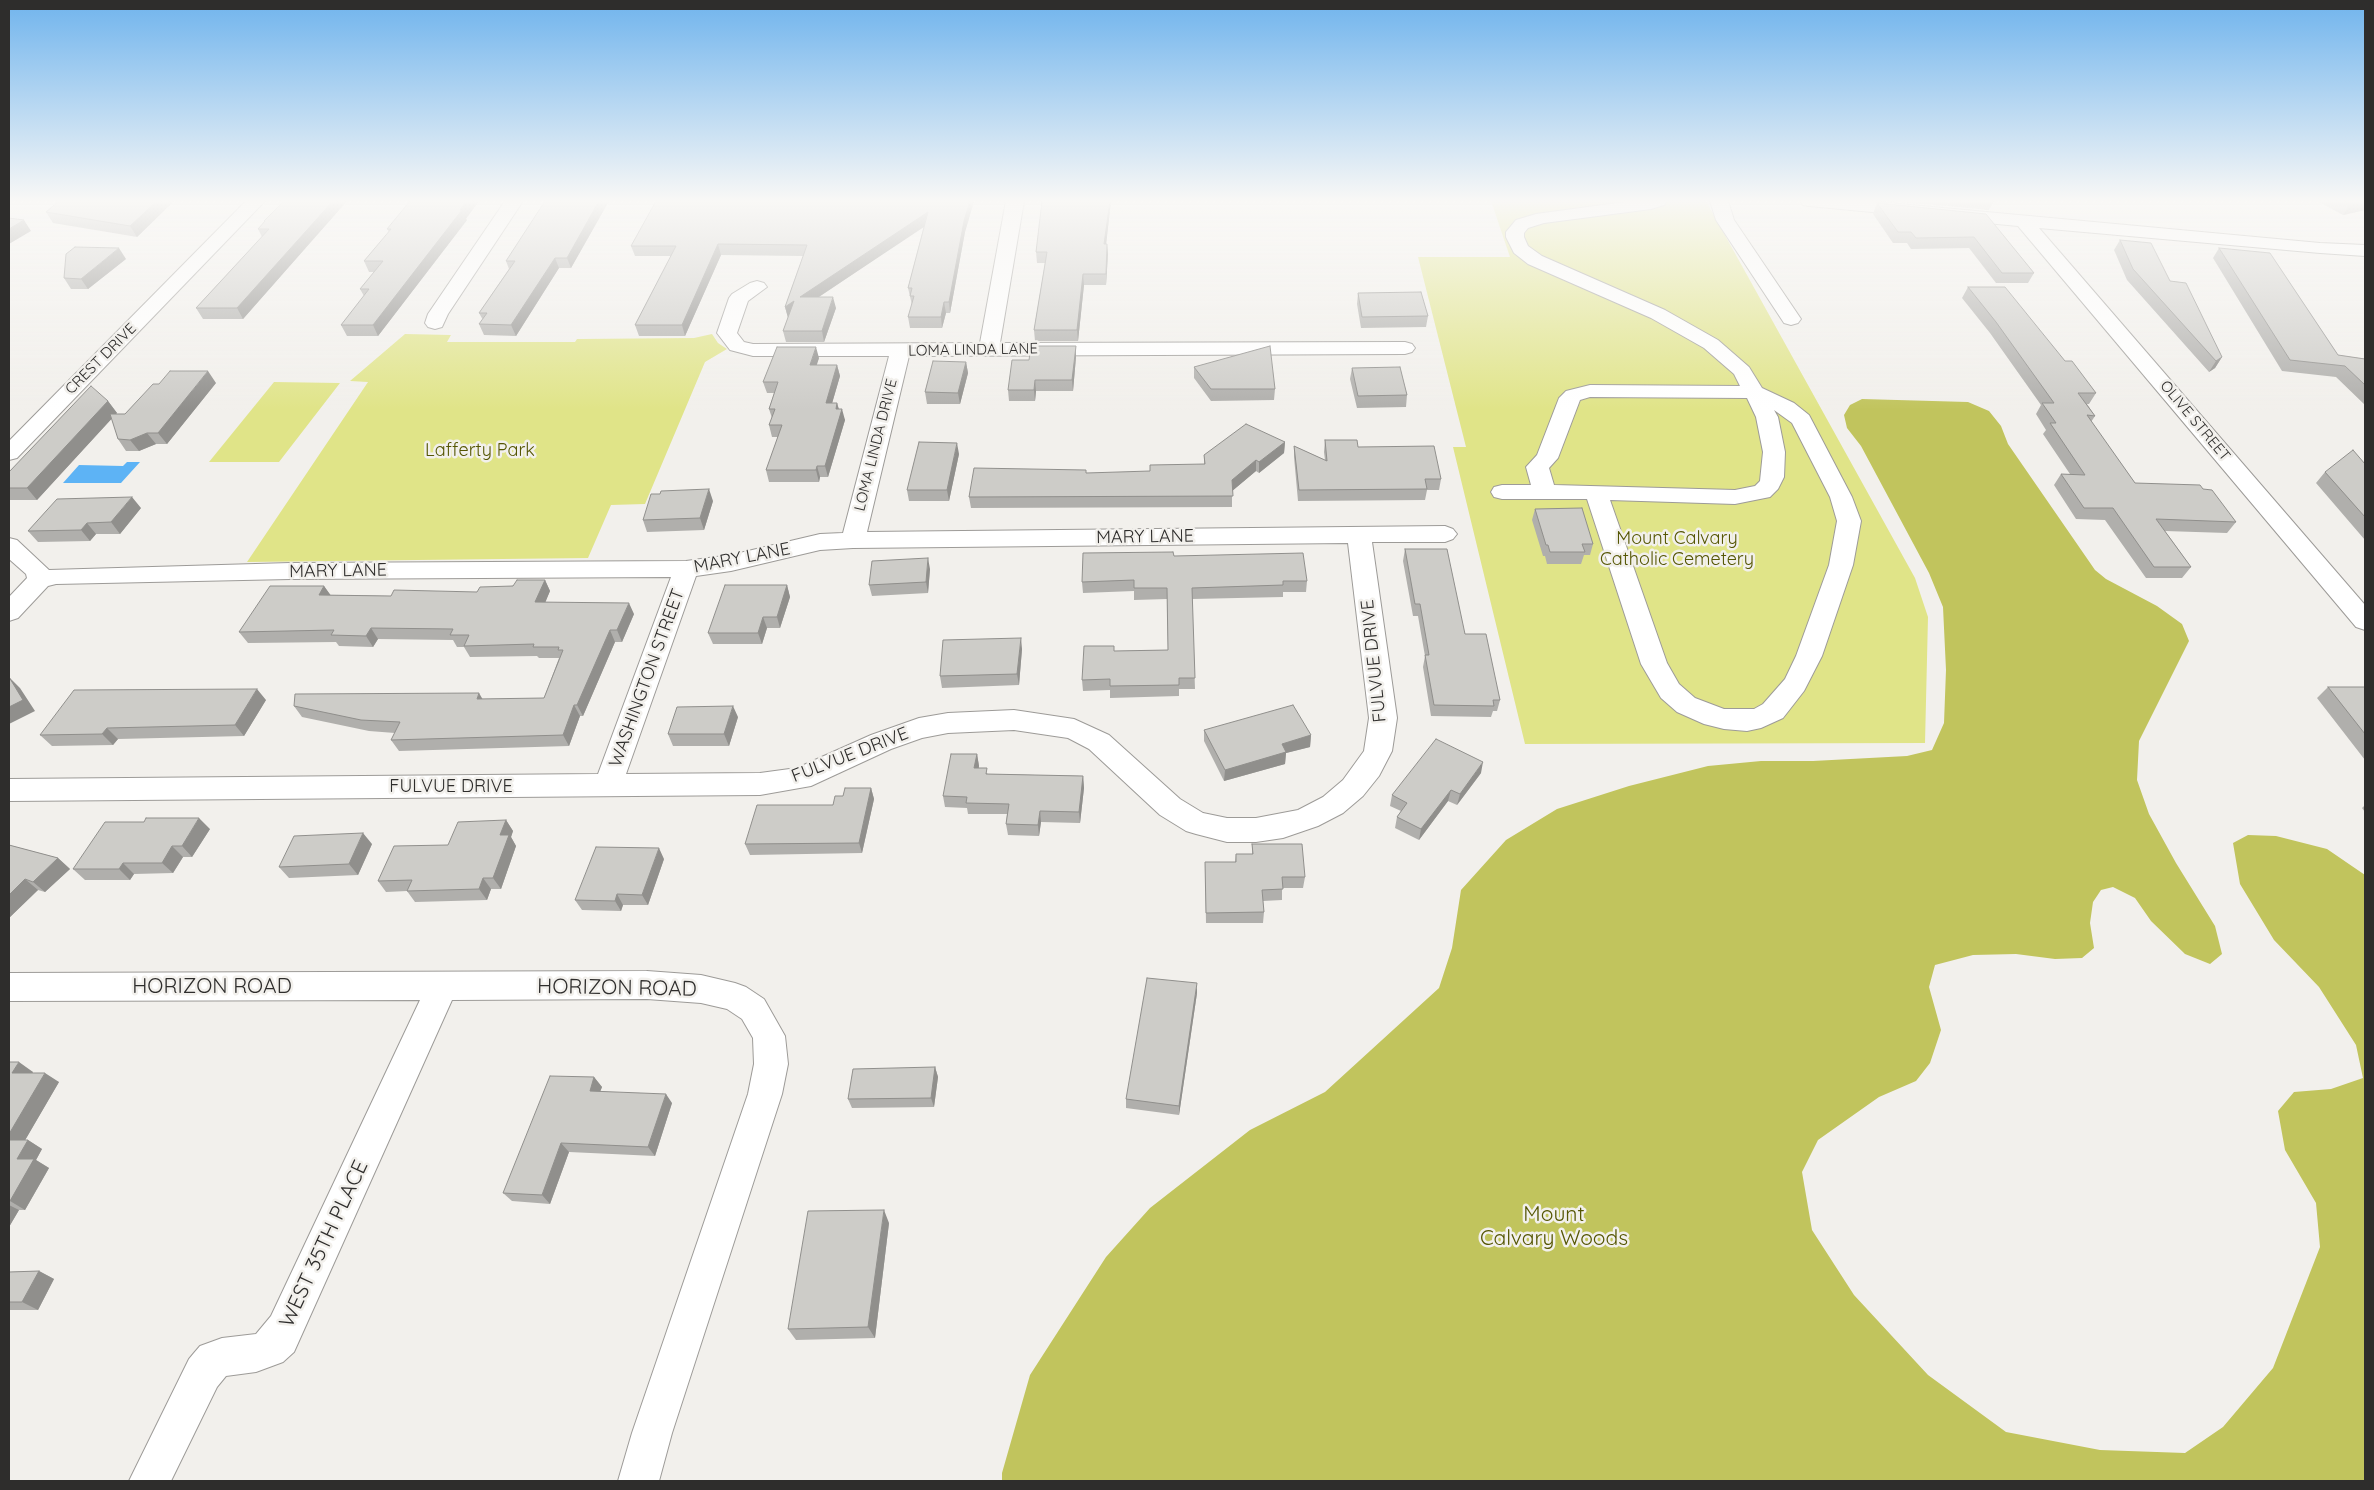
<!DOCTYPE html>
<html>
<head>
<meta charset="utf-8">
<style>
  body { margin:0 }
  #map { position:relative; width:2374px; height:1490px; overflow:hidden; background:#f2f0ec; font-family:Quicksand,sans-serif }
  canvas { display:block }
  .frame { position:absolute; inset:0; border:10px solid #2e2d2c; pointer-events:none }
</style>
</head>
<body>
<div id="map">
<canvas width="2374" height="1490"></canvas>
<div class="frame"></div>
</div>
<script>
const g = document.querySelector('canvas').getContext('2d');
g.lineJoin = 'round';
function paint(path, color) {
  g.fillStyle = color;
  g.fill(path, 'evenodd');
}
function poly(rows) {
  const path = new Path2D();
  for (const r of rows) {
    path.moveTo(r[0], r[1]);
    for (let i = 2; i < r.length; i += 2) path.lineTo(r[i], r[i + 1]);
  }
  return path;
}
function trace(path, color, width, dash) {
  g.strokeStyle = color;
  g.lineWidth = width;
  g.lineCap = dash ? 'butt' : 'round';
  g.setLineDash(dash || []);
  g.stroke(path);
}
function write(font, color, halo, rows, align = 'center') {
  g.font = font + ' Quicksand,sans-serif';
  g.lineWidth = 5;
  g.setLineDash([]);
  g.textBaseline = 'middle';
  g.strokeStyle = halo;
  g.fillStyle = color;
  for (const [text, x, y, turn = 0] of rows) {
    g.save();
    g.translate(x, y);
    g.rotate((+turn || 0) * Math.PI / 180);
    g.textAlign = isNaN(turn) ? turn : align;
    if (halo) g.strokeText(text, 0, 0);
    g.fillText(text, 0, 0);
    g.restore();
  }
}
paint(poly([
  [1491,201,1706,201,1915,578,1928,617,1925,743,1525,744,1453,447,1466,447,1418,257,1510,257],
  [405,334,451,335,447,342,575,342,577,339,694,338,712,334,718,343,727,349,705,362,645,504,611,505,588,558,247,562,368,382,350,381],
  [274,382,340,383,279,462,209,462]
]), '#e0e488');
paint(poly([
  [1862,399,1968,402,1989,411,2001,426,2008,444,2095,570,2106,579,2157,606,2182,624,2189,641,2139,741,2137,780,2149,814,2176,863,2215,926,2222,954,2210,964,2185,954,2151,921,2135,898,2113,887,2101,890,2093,902,2090,923,2094,948,2082,958,2055,959,2016,954,1973,955,1935,965,1929,987,1941,1030,1930,1063,1916,1081,1879,1097,1818,1140,1802,1172,1812,1230,1854,1295,1928,1375,2006,1432,2100,1450,2185,1453,2223,1427,2273,1368,2320,1247,2316,1203,2285,1150,2278,1111,2294,1092,2331,1089,2363,1078,2356,1045,2319,987,2274,940,2240,884,2233,843,2248,835,2276,836,2327,849,2365,875,2365,1481,1002,1481,1002,1473,1030,1375,1106,1257,1150,1208,1250,1130,1325,1092,1439,988,1452,948,1461,890,1506,840,1557,809,1629,786,1708,766,1761,761,1813,761,1907,756,1932,750,1944,723,1946,670,1943,607,1929,573,1861,446,1847,428,1844,415,1850,405]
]), '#c1c45d');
paint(poly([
  [127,462,140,462,121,483,63,483,79,465,123,466]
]), '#5db3f5');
const minor = poly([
  [246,201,265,201,17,458,9,460,9,441,246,201],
  [505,201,523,201,448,314,442,327,435,329,428,327,425,323,428,314,505,201],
  [1006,201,1024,201,1000,343,1405,342,1412,344,1415,348,1412,352,1405,354,909,356,867,532,1445,526,1453,529,1457,534,1453,539,1445,542,1372,542,1397,718,1392,751,1379,776,1363,796,1343,813,1318,826,1283,838,1256,842,1227,842,1196,834,1186,831,1160,815,1089,749,1068,738,1014,730,948,733,922,738,891,749,811,786,760,795,9,801,9,779,598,774,671,577,290,579,56,584,48,586,18,618,9,621,9,597,27,578,26,574,9,559,9,538,17,540,49,570,290,563,686,561,731,555,820,534,843,533,889,356,753,356,730,350,717,333,729,298,732,294,750,283,757,281,764,283,767,287,748,301,737,333,744,342,753,344,980,343,1006,201],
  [1348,543,1369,718,1364,751,1343,780,1323,797,1298,810,1256,818,1227,818,1203,813,1180,799,1109,735,1074,719,1014,710,948,713,919,718,871,735,797,768,760,773,626,774,696,576,731,571,820,550,853,548,1348,543],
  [1632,201,1667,201,1664,205,1651,209,1544,223,1528,228,1524,233,1524,237,1528,246,1542,256,1665,310,1718,340,1749,367,1762,388,1794,403,1809,415,1852,497,1861,521,1853,565,1822,656,1804,691,1783,718,1761,728,1747,731,1724,729,1704,724,1677,712,1661,698,1641,664,1587,499,1502,499,1494,497,1491,492,1494,487,1502,485,1531,485,1526,467,1537,455,1559,398,1566,391,1590,385,1740,386,1734,374,1704,348,1651,318,1528,264,1514,253,1506,237,1506,232,1516,220,1536,214,1632,201],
  [1590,397,1747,398,1756,417,1763,452,1760,481,1755,486,1735,490,1554,485,1549,468,1558,458,1580,400,1590,397],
  [1774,410,1792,423,1830,497,1837,521,1829,565,1796,656,1785,679,1763,704,1754,709,1724,709,1695,698,1679,684,1667,663,1610,500,1735,504,1770,497,1778,489,1784,477,1785,452,1778,417,1774,410],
  [1710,201,1728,201,1734,220,1801,319,1798,323,1791,325,1784,323,1716,220,1710,201],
  [1800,201,1868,201,2320,243,2365,245,2365,256,2320,253,2039,228,2365,605,2365,630,2356,627,2018,226,1809,206,1803,205,1800,201],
  [647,971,701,975,735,983,746,987,764,999,785,1036,788,1064,782,1094,672,1433,659,1481,618,1481,632,1433,748,1094,754,1064,753,1038,742,1019,727,1009,701,1003,647,999,452,1000,294,1352,283,1362,256,1372,226,1376,217,1387,171,1481,129,1481,189,1359,194,1353,200,1346,222,1338,256,1334,271,1316,420,1000,9,1001,9,973,647,971]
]);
trace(minor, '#9d9b98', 2);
paint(minor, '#fff');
paint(poly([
  [59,201,174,201,137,237,53,223,46,212],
  [284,201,347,201,243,319,203,319,196,308,262,237,258,229,264,223,264,221],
  [609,201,571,268,559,268,516,336,484,335,479,324,483,320,479,313,509,269,506,261],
  [656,201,974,201,965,232,950,313,946,313,942,328,910,328,908,317,912,305,908,288,924,226,819,297,836,308,824,342,786,342,783,331,788,317,785,307,803,256,721,255,685,336,639,336,635,325,671,256,635,256,631,246],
  [1042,201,1111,201,1106,244,1107,244,1108,254,1106,285,1084,285,1078,341,1035,341,1034,330,1045,263,1037,263,1036,252],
  [1886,201,1949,201,1946,206],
  [1949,201,1994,201,1989,210,1947,206],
  [2317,201,2365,201,2365,210,2343,215],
  [1877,203,1986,214,2034,273,2028,283,1996,283,1969,248,1911,249,1907,243,1893,243,1873,214],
  [466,219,467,220,378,336,347,336,341,325,364,296,360,289,375,272,369,272,364,261,389,232,387,229],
  [2120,240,2222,357,2215,368,2209,372,2127,280,2114,250],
  [2219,248,2338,355,2365,359,2365,405,2336,377,2282,371,2213,258],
  [126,259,88,289,71,289,64,278],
  [1968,287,2065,361,2096,393,2089,404,2087,404,2095,416,2091,422,2135,483,2203,489,2236,522,2227,533,2165,531,2191,567,2182,578,2146,578,2105,520,2076,519,2054,485,2061,474,2070,474,2043,434,2046,430,2036,414,2041,405,1990,333,1962,298],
  [1358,293,1428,316,1426,327,1361,328,1357,304],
  [1076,346,1076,357,1073,391,1036,391,1035,401,1009,401,1008,390,1029,360],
  [819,358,816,365,837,365,840,376,832,403,837,403,839,409,845,420,828,477,820,477,819,482,769,482,766,470,778,437,772,437,769,425,772,418,769,409,774,393,767,393,763,382],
  [966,362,968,373,960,404,927,404,925,392],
  [1194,367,1275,389,1274,400,1211,401,1194,378],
  [1352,368,1407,395,1406,407,1357,408,1350,379],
  [216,383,167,444,156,444,139,451,126,451,118,439,112,418,37,500,9,500,9,472,108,401,117,413,115,414,125,414],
  [1325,440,1358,447,1441,479,1439,490,1427,490,1425,500,1298,501,1294,457,1294,446,1325,460,1324,452],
  [1285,442,1284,453,1259,473,1256,471,1232,491,1232,507,971,508,969,497,1204,464,1204,455],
  [959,454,949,501,909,501,907,490],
  [2365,464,2365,540,2316,483,2325,472],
  [713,501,704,530,647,532,643,520],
  [141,508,120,534,96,534,90,541,38,542,28,531],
  [1535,509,1593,544,1590,555,1584,555,1581,564,1547,564,1545,556,1543,556,1532,520],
  [1405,549,1465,634,1500,700,1497,711,1493,711,1491,717,1431,716,1423,667,1425,656,1418,616,1413,616,1403,561],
  [1174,556,1307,581,1306,592,1283,592,1283,597,1192,599,1195,689,1179,689,1179,696,1110,698,1110,690,1083,691,1082,680,1114,651,1168,650,1167,599,1134,600,1134,591,1083,593,1082,582],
  [930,569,928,593,872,596,869,585],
  [545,580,550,591,545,602,634,614,622,642,615,642,583,716,580,716,569,746,399,751,391,740,395,733,369,731,302,717,294,706,544,698,559,658,539,658,537,656,470,657,464,647,457,647,453,640,378,639,373,647,339,646,336,642,248,643,239,632,324,586,330,595,391,596,477,592],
  [787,585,790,597,780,628,767,628,762,644,713,644,708,633],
  [1022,649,1019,685,942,688,940,676],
  [2328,687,2365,687,2365,760,2317,698],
  [266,700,244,736,118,739,113,745,52,746,40,735],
  [738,717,729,746,673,746,668,734],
  [1204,730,1311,735,1310,747,1286,753,1285,764,1224,781,1204,741],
  [977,754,979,766,979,768,988,774,1083,776,1084,788,1080,823,1041,822,1039,836,1008,835,1006,824,1007,814,968,814,967,808,945,807,943,796],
  [1481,773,1457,805,1448,801,1419,840,1395,828,1397,817,1401,811,1390,806,1392,795],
  [871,788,874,799,862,853,750,855,745,844],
  [2365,805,2365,812,2362,808],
  [506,820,513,831,511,837,516,846,501,889,491,889,487,900,415,902,407,891,386,892,378,881,448,845],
  [210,829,192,857,183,857,173,873,134,874,130,880,85,880,73,869],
  [372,844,358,875,289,878,279,867],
  [1252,844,1305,877,1303,888,1282,888,1282,900,1263,901,1264,912,1263,923,1206,923,1205,862,1235,862,1236,854,1252,854],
  [9,845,58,858,70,869,45,892,38,890,9,918],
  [664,859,648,905,623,905,621,911,582,910,575,900],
  [1197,993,1179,1115,1126,1108,1126,1099],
  [9,1062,33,1072,32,1073,59,1082,25,1140,28,1140,42,1149,36,1160,49,1168,25,1210,19,1210,9,1227],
  [935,1067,938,1077,934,1107,852,1108,848,1099],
  [594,1077,602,1087,600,1091,672,1103,655,1156,569,1152,550,1204,512,1201,503,1193],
  [889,1223,875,1338,796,1340,788,1329],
  [39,1271,54,1279,38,1310,9,1310,9,1272]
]), '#b0afac');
paint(poly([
  [157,201,174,201,137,237,130,226],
  [333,201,347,201,243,319,237,308],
  [467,201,479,201,466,219,467,220,378,336,373,325],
  [599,201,609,201,571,268,567,258],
  [970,201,974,201,965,232,950,313,949,302,964,221],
  [1110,201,1111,201,1105,254,1104,244],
  [2365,201,2365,210,2343,215,2350,204],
  [928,212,930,223,802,308,800,297],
  [24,220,31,231,9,244,9,229],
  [718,244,721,255,685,336,682,325],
  [1107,244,1108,254,1106,285,1106,274],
  [119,248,126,259,88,289,81,279],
  [555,258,559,268,516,336,511,325],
  [1083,274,1084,285,1078,341,1077,330],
  [833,297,836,308,824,342,822,331],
  [794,301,788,318,785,307],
  [944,302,946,313,942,328,941,317],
  [1076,346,1076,357,1073,391,1072,380],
  [816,347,819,358,813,377,810,365],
  [2222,357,2215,368,2209,372,2216,361],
  [966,362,968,373,960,404,958,393],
  [837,365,840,376,829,414,826,403],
  [208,371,216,383,167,444,158,433],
  [1035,380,1036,391,1035,401,1034,390],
  [108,401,117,413,37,500,27,488],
  [837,403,840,414,842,409,845,420,828,477,825,466],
  [147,433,156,444,139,451,130,440],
  [1285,442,1284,453,1259,473,1259,462],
  [957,443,959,454,949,501,947,490],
  [1256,460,1256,471,1231,492,1232,480],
  [817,466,820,477,819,482,816,470],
  [709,489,713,501,704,530,700,518],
  [132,497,141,508,120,534,111,522],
  [87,523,96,534,90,541,81,530],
  [928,558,930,569,928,593,926,582],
  [545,580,550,591,541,613,535,602],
  [787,585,790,597,780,628,777,617],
  [324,586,332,597,319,595],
  [629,603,634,614,622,642,617,630],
  [763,617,767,628,762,644,758,633],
  [371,628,378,639,373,647,366,636],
  [610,630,615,642,583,716,577,705],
  [1021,638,1022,649,1019,685,1017,674],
  [9,677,20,688,35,711,9,724],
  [257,689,266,700,244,736,235,725],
  [479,693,486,705,477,699],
  [574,705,580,716,569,746,563,735],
  [733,706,738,717,729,746,724,734],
  [107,728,118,739,113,745,102,734],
  [1311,735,1310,747,1286,753,1285,764,1224,781,1225,770,1282,744],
  [977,754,979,766,976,779,974,768],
  [1483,762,1481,773,1457,805,1460,794],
  [1083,776,1084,788,1080,823,1079,812],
  [871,788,874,799,862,853,859,843],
  [1451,790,1448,801,1419,840,1421,829],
  [1040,811,1041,822,1039,836,1038,825],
  [199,818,210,829,192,857,182,846],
  [506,820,513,831,511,837,516,846,501,889,493,878,500,835],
  [363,833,372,844,358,875,349,864],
  [172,846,183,857,173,873,162,863],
  [659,848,664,859,648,905,642,895],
  [58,858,70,869,45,892,33,882],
  [123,863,134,874,130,880,119,869],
  [483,878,491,889,487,900,479,889],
  [25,879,38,890,9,918,9,895],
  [617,894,623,905,621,911,615,901],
  [1197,983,1197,993,1179,1115,1179,1106],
  [19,1062,33,1072,27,1083,12,1073],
  [935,1067,938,1077,934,1107,931,1098],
  [45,1073,59,1082,20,1149,9,1143,9,1134],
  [594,1077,602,1087,597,1100,590,1091],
  [666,1094,672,1103,655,1156,648,1147],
  [28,1140,42,1149,36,1160,49,1168,25,1210,10,1201,17,1159],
  [561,1143,569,1152,550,1204,542,1195],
  [9,1205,19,1210,9,1227],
  [884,1210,889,1223,875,1338,868,1327],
  [39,1271,54,1279,38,1310,22,1302]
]), '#908f8c');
const building = poly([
  [59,201,157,201,130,226,46,212,59,201],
  [284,201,333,201,237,308,196,308,269,229,258,229,265,221,264,221,284,201],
  [410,201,467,201,460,210,462,210,373,325,341,325,369,289,360,289,383,261,364,261,391,229,387,229,410,201],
  [545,201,599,201,567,258,555,258,511,325,479,324,487,313,479,313,515,261,506,261,545,201],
  [656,201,970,201,964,221,949,302,944,302,941,317,908,317,914,296,910,296,912,288,908,288,928,212,800,297,833,297,822,331,783,331,794,301,785,307,807,245,718,244,682,325,635,325,676,246,631,246,656,201],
  [1042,201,1110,201,1104,244,1107,244,1106,274,1083,274,1077,330,1034,330,1047,252,1036,252,1042,201],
  [2345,201,2364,201,2350,204,2345,201],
  [1877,203,1986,214,2034,273,2002,273,1974,237,1916,238,1911,232,1898,232,1877,203],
  [9,218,24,220,9,229,9,218],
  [2120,240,2151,243,2170,281,2186,283,2222,357,2216,361,2133,269,2120,240],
  [75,247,119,248,81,279,64,278,66,254,75,247],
  [2219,248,2270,253,2338,355,2365,359,2365,385,2345,366,2290,360,2219,248],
  [1968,287,2005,287,2065,361,2072,361,2096,393,2078,393,2095,416,2087,415,2135,483,2200,485,2203,489,2212,490,2236,522,2156,519,2191,567,2154,567,2113,508,2084,508,2061,474,2085,475,2050,423,2056,423,2042,403,2054,403,1996,322,1968,287],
  [1421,292,1428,316,1362,317,1358,293,1421,292],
  [1031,346,1076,346,1072,380,1035,380,1034,390,1008,390,1012,360,1029,360,1031,346],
  [1270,346,1275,389,1211,389,1194,367,1270,346],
  [777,347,816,347,810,365,837,365,826,403,837,403,836,409,842,409,825,466,817,466,816,470,766,470,782,425,769,425,775,409,769,409,778,382,763,382,777,347],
  [933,361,966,362,958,393,925,392,933,361],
  [1400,367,1407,395,1358,396,1352,368,1400,367],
  [170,371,208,371,158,433,147,433,130,440,118,439,110,414,125,414,153,384,159,384,170,371],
  [91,386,108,401,27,488,9,488,9,472,91,386],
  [1246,424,1285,442,1259,462,1256,460,1232,480,1233,496,969,497,974,468,1086,470,1086,473,1150,471,1150,465,1205,464,1204,455,1246,424],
  [1325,440,1357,440,1358,447,1434,446,1441,479,1425,479,1427,489,1299,490,1294,446,1327,461,1325,440],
  [919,442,957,443,947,490,907,490,919,442],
  [2353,450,2365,464,2365,517,2325,472,2353,450],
  [709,489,700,518,643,520,651,494,660,494,661,491,709,489],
  [132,497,111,522,87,523,81,530,28,531,57,499,132,497],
  [1582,508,1593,544,1582,544,1585,552,1550,552,1548,545,1546,545,1535,509,1582,508],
  [1405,549,1447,549,1465,634,1486,634,1500,700,1493,700,1494,706,1434,705,1425,655,1429,655,1420,604,1415,604,1405,549],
  [1173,552,1174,556,1303,553,1307,581,1283,581,1283,585,1192,588,1195,678,1179,678,1179,685,1110,686,1110,679,1082,680,1084,646,1114,646,1114,651,1168,650,1167,588,1134,588,1134,580,1082,582,1083,553,1173,552],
  [928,558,926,582,869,585,872,561,928,558],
  [517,580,545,580,535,602,629,603,617,630,610,630,577,705,574,705,563,735,391,740,400,722,361,720,294,706,295,694,479,693,477,699,544,698,563,650,558,650,559,647,533,647,534,644,464,646,469,635,450,635,453,629,371,628,366,636,331,635,334,630,239,632,270,586,324,586,319,595,391,596,394,590,477,592,480,587,513,586,517,580],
  [725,585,787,585,777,617,763,617,758,633,708,633,725,585],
  [1021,638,1017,674,940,676,943,640,1021,638],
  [9,677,23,700,9,707,9,677],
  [2328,687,2365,687,2365,734,2328,687],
  [257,689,235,725,107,728,102,734,40,735,74,690,257,689],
  [1293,705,1311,735,1282,744,1286,752,1225,770,1204,730,1293,705],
  [733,706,724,734,668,734,677,707,733,706],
  [1436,739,1483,762,1460,794,1451,790,1421,829,1397,817,1407,803,1392,795,1436,739],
  [951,754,977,754,974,768,987,768,986,774,1083,776,1079,812,1040,811,1038,825,1006,824,1009,804,966,803,967,797,943,796,951,754],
  [845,788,871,788,859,843,745,844,757,805,833,805,835,796,843,796,845,788],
  [146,818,199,818,182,846,172,846,162,863,123,863,119,869,73,869,105,822,144,822,146,818],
  [506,820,500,835,509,835,493,878,483,878,479,889,407,891,412,880,378,881,394,846,448,845,458,822,506,820],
  [363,833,349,864,279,867,294,836,363,833],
  [1252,844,1302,844,1305,877,1282,877,1283,889,1262,890,1264,912,1206,913,1205,862,1236,862,1236,854,1253,854,1252,844],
  [9,845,58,858,33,882,25,879,9,895,9,845],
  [596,847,659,848,642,895,617,894,615,901,575,900,596,847],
  [1147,978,1197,983,1179,1106,1126,1099,1147,978],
  [9,1062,19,1062,12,1073,45,1073,9,1134,9,1062],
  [935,1067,931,1098,848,1099,853,1069,935,1067],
  [550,1076,594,1077,590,1091,666,1094,648,1147,561,1143,542,1195,503,1193,550,1076],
  [9,1140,28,1140,17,1159,34,1159,10,1201,9,1201,9,1140],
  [884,1210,868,1327,788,1329,808,1211,884,1210],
  [39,1271,22,1302,9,1302,9,1272,39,1271]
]);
paint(building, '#cdccc8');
trace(building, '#908f8c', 1);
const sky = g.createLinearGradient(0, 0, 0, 410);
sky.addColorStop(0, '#70b4ed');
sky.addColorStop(0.49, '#f9f8f6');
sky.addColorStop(1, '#f9f8f600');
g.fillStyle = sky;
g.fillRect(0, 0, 2374, 410);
write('15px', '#2e2d2c', '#f2f0ec', [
  ["LOMA LINDA LANE",973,350,-1],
  ["CREST DRIVE",101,359,-45],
  ["OLIVE STREET",2195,421,50],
  ["LOMA LINDA DRIVE",876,445,-76]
]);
write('18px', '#555603', '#f2f0ec', [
  ["Lafferty Park",480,451],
  ["Mount Calvary",1677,539],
  ["Catholic Cemetery",1677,560]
]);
write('18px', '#2e2d2c', '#f2f0ec', [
  ["MARY LANE",1145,537,-1],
  ["MARY LANE",742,558,-11],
  ["MARY LANE",338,571,-1],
  ["FULVUE DRIVE",1374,661,-96],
  ["WASHINGTON STREET",647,678,-70],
  ["FULVUE DRIVE",850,755,-21],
  ["FULVUE DRIVE",451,787]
]);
write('21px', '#2e2d2c', '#f2f0ec', [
  ["HORIZON ROAD",212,987],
  ["HORIZON ROAD",617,988,1],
  ["WEST 35TH PLACE",324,1244,-65]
]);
write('21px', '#555603', '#f2f0ec', [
  ["Mount",1554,1215],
  ["Calvary Woods",1554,1239]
]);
</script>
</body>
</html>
